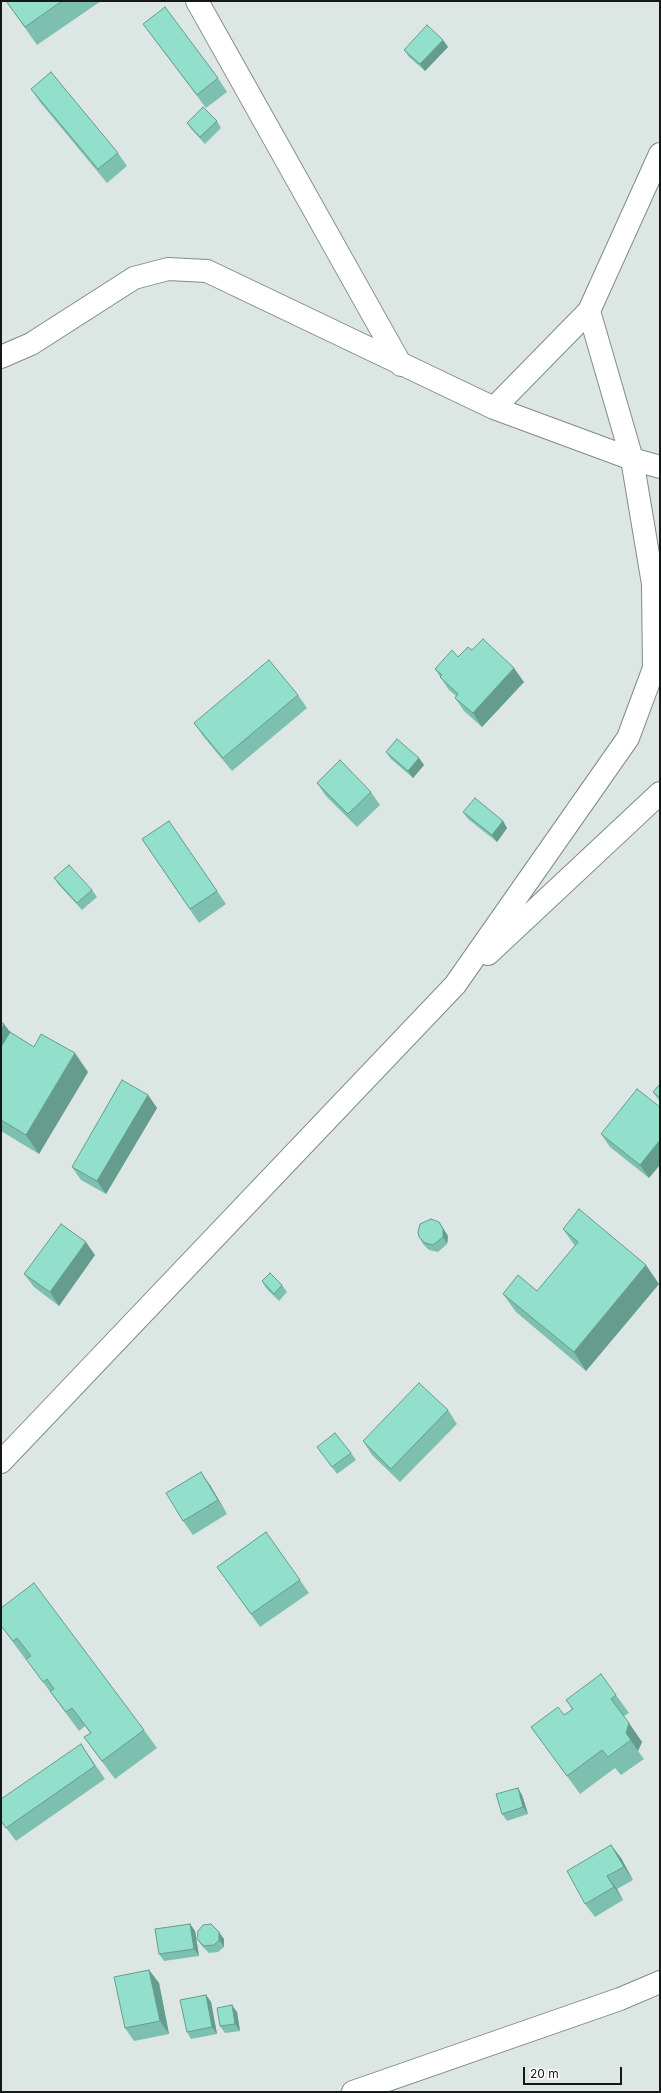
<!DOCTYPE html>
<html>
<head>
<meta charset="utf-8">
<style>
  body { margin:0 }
  #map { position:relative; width:661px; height:2093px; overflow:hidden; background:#dce7e3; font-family:Inter,sans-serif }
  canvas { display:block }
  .frame { position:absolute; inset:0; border:2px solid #141817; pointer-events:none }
  .scale { position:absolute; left:523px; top:2067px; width:99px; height:18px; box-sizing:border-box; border:2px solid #141817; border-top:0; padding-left:5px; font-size:12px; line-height:14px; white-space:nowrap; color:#141817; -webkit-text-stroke:3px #fff; paint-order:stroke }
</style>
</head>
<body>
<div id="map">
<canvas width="661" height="2093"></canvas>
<div class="frame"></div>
<div class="scale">20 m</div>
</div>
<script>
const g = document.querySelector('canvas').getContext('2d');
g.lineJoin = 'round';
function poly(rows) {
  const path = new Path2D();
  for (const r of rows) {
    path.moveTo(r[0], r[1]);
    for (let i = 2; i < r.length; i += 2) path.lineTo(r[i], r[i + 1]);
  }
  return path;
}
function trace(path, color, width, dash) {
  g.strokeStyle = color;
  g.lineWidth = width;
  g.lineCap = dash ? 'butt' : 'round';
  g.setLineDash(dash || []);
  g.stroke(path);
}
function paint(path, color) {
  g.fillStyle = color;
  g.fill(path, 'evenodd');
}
const minor = poly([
  [197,1,401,365],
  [1,357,31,344,134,278,168,269,207,271,494,408,632,459,660,467],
  [494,408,589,311,660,154],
  [488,954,660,793],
  [1,1462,455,985,628,738,654,668,653,584,632,459,589,311],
  [353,2092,620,1999,660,1982]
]);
trace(minor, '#818b88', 24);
trace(minor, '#fff', 22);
paint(poly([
  [6,1,101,1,37,45],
  [143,24,218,78,227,92,206,108],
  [443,40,448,47,425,71,409,57,404,50],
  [31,89,118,153,127,166,107,183,40,102],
  [217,121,221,128,205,144,192,130,187,123],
  [472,650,524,682,482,727,464,711,455,698,456,696,449,690,435,669],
  [298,695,307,708,232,771,203,736,194,723],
  [386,752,419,758,424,765,413,778,391,759],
  [317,783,371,792,380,805,357,827,326,796],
  [463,812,503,821,507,828,497,842,468,819],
  [169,821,226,904,199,923,142,839],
  [54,878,92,890,97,897,82,910,59,885],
  [1,1022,10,1032,34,1047,88,1072,39,1154,1,1131],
  [660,1084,660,1101,658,1099,653,1092],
  [148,1095,157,1108,106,1194,81,1180,72,1167],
  [660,1107,649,1178,610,1147,601,1134],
  [439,1222,448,1236,447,1244,438,1252,429,1250,423,1244,419,1237],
  [563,1229,659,1284,586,1371,516,1312,503,1294,537,1291,575,1246],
  [95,1255,59,1306,34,1287,24,1274],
  [262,1281,282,1285,287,1292,279,1301,266,1288],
  [448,1410,457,1424,400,1482,372,1455,363,1441],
  [317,1447,351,1453,356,1460,337,1474],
  [210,1485,227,1514,193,1535,183,1521],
  [266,1532,309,1593,260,1627,217,1567],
  [1,1608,144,1730,157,1748,115,1779,97,1755,84,1737,90,1733,85,1726,79,1731,26,1659,26,1660,1,1626],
  [616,1695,629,1713,624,1716,642,1742,638,1751,644,1759,621,1775,615,1768,580,1794,531,1727,564,1715,572,1709,566,1700],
  [81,1744,105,1779,16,1841,1,1821],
  [522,1795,528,1814,507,1821,502,1814],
  [611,1845,621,1858,633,1880,617,1889,623,1900,595,1917,585,1904],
  [190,1924,195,1931,199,1956,164,1961,159,1954],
  [197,1939,224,1939,224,1947,218,1952,209,1953,202,1946],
  [149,1970,159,1983,169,2034,134,2041,125,2028],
  [206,1995,211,2002,217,2034,191,2039,187,2032],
  [237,2012,240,2031,225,2033,220,2026]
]), '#7ec0af');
paint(poly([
  [443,40,448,47,425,71,420,64],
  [514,668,524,682,482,727,473,713],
  [419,758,424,765,413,778,408,771],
  [503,821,507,828,497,842,492,835],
  [4,1024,14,1037,1,1057,1,1030],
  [75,1053,88,1072,39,1154,26,1135],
  [148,1095,157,1108,106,1194,97,1181],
  [660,1140,660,1165,649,1178,640,1165],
  [439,1222,448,1236,447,1244,443,1237],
  [86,1242,95,1255,59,1306,50,1292],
  [646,1265,659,1284,586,1371,574,1352],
  [201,1472,210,1485,227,1514,218,1500],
  [629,1723,642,1742,638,1751,626,1733],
  [518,1788,522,1795,528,1814,523,1807],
  [611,1845,621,1858,633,1880,624,1867],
  [1,1847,2,1858,1,1856],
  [607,1876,617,1889,623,1900,614,1887],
  [190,1924,195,1931,199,1956,194,1949],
  [219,1932,224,1939,224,1947,219,1940],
  [149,1970,159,1983,169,2034,160,2021],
  [206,1995,211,2002,217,2034,212,2027],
  [232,2005,237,2012,240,2031,235,2024]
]), '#669c8e');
const building = poly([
  [6,1,62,1,25,27,6,1],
  [165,7,218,78,197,95,143,24,165,7],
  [427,25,443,40,420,64,404,50,427,25],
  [51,72,118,153,98,169,31,89,51,72],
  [203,107,217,121,200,137,187,123,203,107],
  [483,639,514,668,473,713,455,698,458,694,440,677,442,675,435,669,452,650,458,657,468,647,472,650,483,639],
  [269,660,298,695,223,758,194,723,269,660],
  [397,739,419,758,408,771,386,752,397,739],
  [340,760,371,792,348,814,317,783,340,760],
  [475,798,503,821,492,835,463,812,475,798],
  [169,821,217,891,190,909,142,839,169,821],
  [69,865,92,890,77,903,54,878,69,865],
  [1,1022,4,1024,1,1030,1,1022],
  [10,1032,34,1047,41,1034,75,1053,26,1135,1,1120,1,1047,10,1032],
  [122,1080,148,1095,97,1181,72,1167,122,1080],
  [660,1084,660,1098,653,1092,660,1084],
  [637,1089,660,1107,660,1140,640,1165,601,1134,637,1089],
  [579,1209,646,1265,574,1352,503,1294,518,1275,537,1291,578,1242,563,1229,579,1209],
  [431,1219,439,1222,443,1229,443,1237,433,1245,425,1243,419,1237,418,1232,420,1224,431,1219],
  [61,1224,86,1242,50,1292,24,1274,61,1224],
  [270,1273,282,1285,274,1294,262,1281,270,1273],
  [419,1383,448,1410,391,1469,363,1441,419,1383],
  [335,1433,351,1453,332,1467,317,1447,335,1433],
  [201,1472,218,1500,183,1521,166,1493,201,1472],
  [266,1532,300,1580,251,1614,217,1567,266,1532],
  [34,1583,144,1730,102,1761,84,1737,91,1733,72,1708,66,1712,50,1691,54,1689,47,1679,43,1682,26,1659,31,1656,17,1638,13,1641,1,1626,1,1608,34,1583],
  [601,1674,616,1695,611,1699,629,1723,626,1733,631,1740,608,1757,602,1750,567,1776,531,1727,558,1707,564,1715,573,1709,566,1700,601,1674],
  [81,1744,95,1766,6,1828,1,1821,1,1799,81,1744],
  [518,1788,523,1807,502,1814,496,1794,518,1788],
  [611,1845,624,1867,607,1876,614,1887,585,1904,567,1871,611,1845],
  [190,1924,194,1949,159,1954,155,1929,190,1924],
  [211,1924,219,1932,219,1940,214,1945,204,1946,197,1939,198,1931,203,1925,211,1924],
  [149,1970,160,2021,125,2028,114,1977,149,1970],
  [206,1995,212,2027,187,2032,180,2000,206,1995],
  [232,2005,235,2024,220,2026,217,2008,232,2005]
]);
paint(building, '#92dfcb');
trace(building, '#669c8e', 1);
</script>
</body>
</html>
